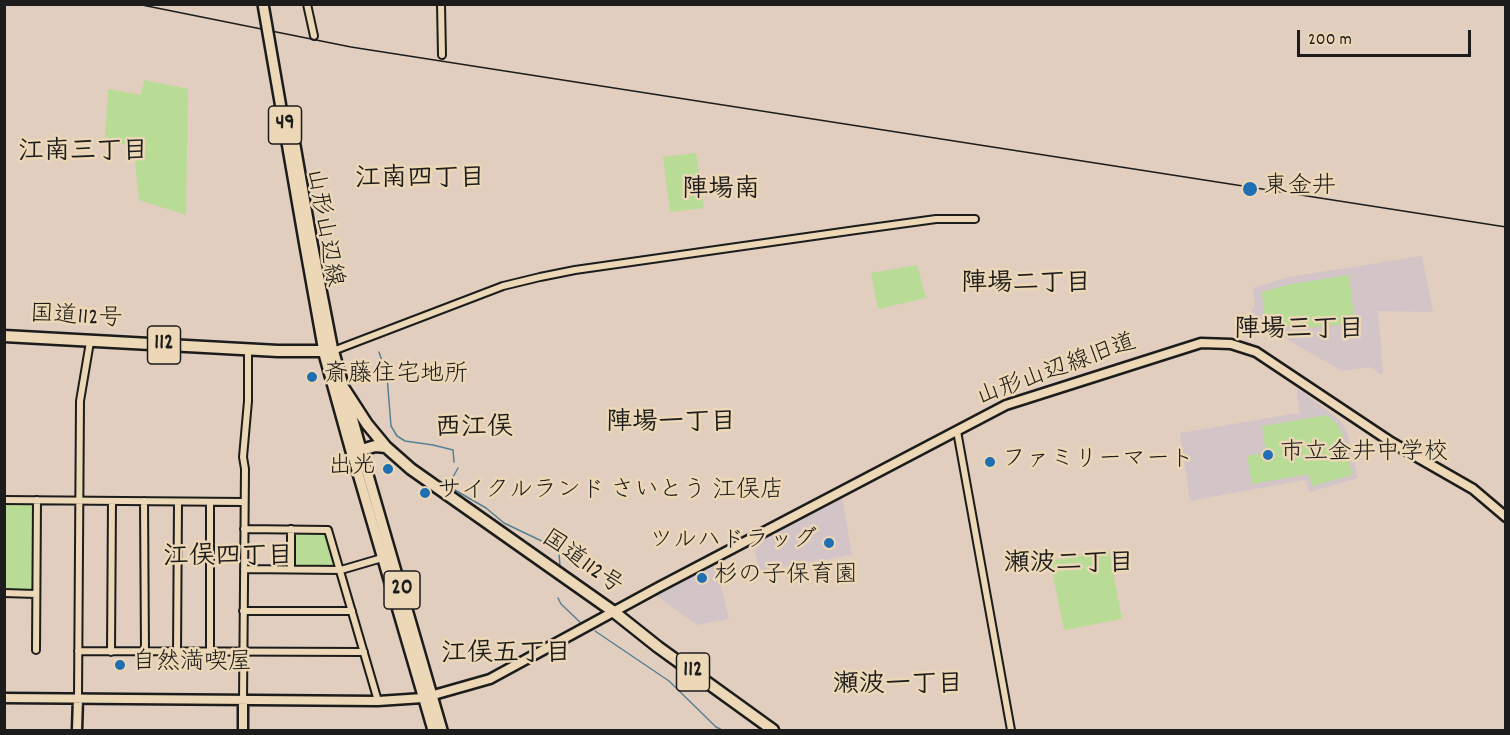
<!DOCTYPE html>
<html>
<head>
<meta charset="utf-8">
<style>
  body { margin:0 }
  #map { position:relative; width:1510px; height:735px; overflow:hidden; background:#e1cebe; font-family:Dekko,sans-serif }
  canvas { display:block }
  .frame { position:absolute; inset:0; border:6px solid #1c1c1c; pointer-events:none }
  .scale { position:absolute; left:1297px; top:30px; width:174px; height:27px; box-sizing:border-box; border:3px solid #1c1c1c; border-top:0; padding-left:8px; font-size:18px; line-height:21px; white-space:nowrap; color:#1c1c1c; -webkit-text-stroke:4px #ecd7b6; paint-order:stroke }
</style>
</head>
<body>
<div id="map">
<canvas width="1510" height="735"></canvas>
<div class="frame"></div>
<div class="scale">200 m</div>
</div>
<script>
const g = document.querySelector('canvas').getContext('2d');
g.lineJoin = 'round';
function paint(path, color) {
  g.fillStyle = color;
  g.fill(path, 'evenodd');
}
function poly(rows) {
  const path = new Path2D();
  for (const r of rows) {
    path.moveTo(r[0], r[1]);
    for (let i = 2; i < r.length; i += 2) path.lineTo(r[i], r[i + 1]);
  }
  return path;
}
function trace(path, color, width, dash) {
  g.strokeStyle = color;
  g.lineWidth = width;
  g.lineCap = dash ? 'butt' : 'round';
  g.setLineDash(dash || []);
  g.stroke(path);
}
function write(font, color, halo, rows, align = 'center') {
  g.font = font + ' Dekko,"Klee One",sans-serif';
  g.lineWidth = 5;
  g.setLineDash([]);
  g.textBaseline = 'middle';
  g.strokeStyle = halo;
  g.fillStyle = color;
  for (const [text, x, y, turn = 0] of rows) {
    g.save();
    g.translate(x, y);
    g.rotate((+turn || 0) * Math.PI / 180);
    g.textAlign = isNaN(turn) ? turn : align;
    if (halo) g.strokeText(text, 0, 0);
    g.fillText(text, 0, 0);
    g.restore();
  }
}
paint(poly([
  [1422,256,1433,312,1378,311,1383,371,1382,375,1370,367,1342,371,1293,343,1251,312,1255,306,1253,288,1289,277],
  [1297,388,1340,420,1347,432,1358,478,1310,492,1304,480,1190,501,1180,433,1299,413],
  [842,497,852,555,759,571,754,544],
  [715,562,729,619,697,625,655,595]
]), '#d3c4c7');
paint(poly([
  [144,80,188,89,186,215,139,200,133,144,110,144,105,139,108,89,141,95],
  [696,153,704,208,670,212,663,157],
  [917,265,926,298,878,309,871,273],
  [1349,275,1355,323,1294,329,1264,314,1262,292,1292,284],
  [1327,415,1336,423,1343,435,1352,475,1312,486,1308,474,1252,484,1247,456,1266,453,1262,426],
  [5,500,37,500,36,594,5,593],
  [291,529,328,530,341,570,291,569],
  [1109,550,1122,619,1064,630,1050,561]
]), '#b8dc96');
trace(poly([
  [379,352,387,376,391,426,397,436,405,441,433,445,453,450,454,462],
  [458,468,448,486,486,508,504,523,550,545],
  [555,550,559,553,560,567],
  [558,598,561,604,583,625],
  [595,631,669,681,716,727,722,730]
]), '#588092', 1.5);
const street = poly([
  [307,4,314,36],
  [441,4,442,55],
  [333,351,503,286,540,277,575,270,856,230,936,219,975,219],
  [957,431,1011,730],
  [4,500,244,502],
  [144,501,145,652],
  [210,502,210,652],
  [244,529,328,530,378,701],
  [244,569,341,570,382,558],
  [291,569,291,529],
  [4,593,36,594],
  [243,611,352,611],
  [36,650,37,500],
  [78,651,364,652],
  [111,652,112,501],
  [177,652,178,502],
  [78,698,80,401,90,342],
  [243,700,245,469,243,457,248,401,248,349]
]);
const secondary = poly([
  [4,698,378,701,423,698,490,679,659,587,1006,405,1201,343,1231,344,1256,352,1391,442,1473,489,1506,517],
  [77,730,78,698],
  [243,730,243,700]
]);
const primary = poly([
  [312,243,333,351],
  [305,246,324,352],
  [361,451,442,730],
  [352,453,433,730]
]);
const highway = poly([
  [4,336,278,351,333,351,361,451],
  [324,352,352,453,375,446,386,447],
  [343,387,367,424,386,447,411,469,614,612,658,647,773,730]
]);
trace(street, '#1c1c1c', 10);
trace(secondary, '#1c1c1c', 13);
trace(primary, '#1c1c1c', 14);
trace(highway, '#1c1c1c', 15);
trace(street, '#ecd7b6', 6);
trace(secondary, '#ecd7b6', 8);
trace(primary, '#ecd7b6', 9);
trace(highway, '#ecd7b6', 10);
trace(poly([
  [137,4,351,47,1506,227]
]), '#1c1c1c', 1.5);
const primaryBridge = poly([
  [263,4,305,246],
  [293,134,312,243]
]);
trace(primaryBridge, '#1c1c1c', 14, []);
trace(primaryBridge, '#ecd7b6', 9);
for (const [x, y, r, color] of [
  [1250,189,8,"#1f6fb2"],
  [312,377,6,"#1f6fb2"],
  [1268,455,6,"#1f6fb2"],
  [990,462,6,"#1f6fb2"],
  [388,469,6,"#1f6fb2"],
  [425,493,6,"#1f6fb2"],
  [829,543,6,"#1f6fb2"],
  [702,578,6,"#1f6fb2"],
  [120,665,6,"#1f6fb2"]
]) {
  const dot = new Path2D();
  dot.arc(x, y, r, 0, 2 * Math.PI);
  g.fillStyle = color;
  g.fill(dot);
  trace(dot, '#ecd7b6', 2);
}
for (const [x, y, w] of [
  [285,125,33],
  [164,345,33],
  [402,590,36],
  [693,672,33]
]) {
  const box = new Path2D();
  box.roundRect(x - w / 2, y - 19, w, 38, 4.5);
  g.fillStyle = '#ecd7b6';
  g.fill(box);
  trace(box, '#1c1c1c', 1.5);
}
write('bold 22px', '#1c1c1c', null, [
  ["49",285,125],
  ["112",164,345],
  ["20",402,590],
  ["112",693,672]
]);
write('24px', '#1c1c1c', '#ecd7b6', [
  ["東金井",1264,189],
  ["斎藤住宅地所",324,377],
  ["市立金井中学校",1280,455],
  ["ファミリーマート",1002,462],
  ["出光",376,469,"right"],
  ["サイクルランド さいとう 江俣店",437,493],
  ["ツルハドラッグ",817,543,"right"],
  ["杉の子保育園",714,578],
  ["自然満喫屋",132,665]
], 'left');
write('24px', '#1c1c1c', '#ecd7b6', [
  ["山形山辺線",322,228,80],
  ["国道112号",76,319,3],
  ["山形山辺線旧道",1057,372,-20],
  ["国道112号",581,564,35]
]);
write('bold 26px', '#1c1c1c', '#ecd7b6', [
  ["江南三丁目",83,154],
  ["江南四丁目",420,181],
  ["陣場南",721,192],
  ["陣場二丁目",1026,286],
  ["陣場三丁目",1299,332],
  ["陣場一丁目",671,425],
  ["西江俣",474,430],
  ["江俣四丁目",228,559],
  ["瀬波二丁目",1069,566],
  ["江俣五丁目",506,656],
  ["瀬波一丁目",898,687]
]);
</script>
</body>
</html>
